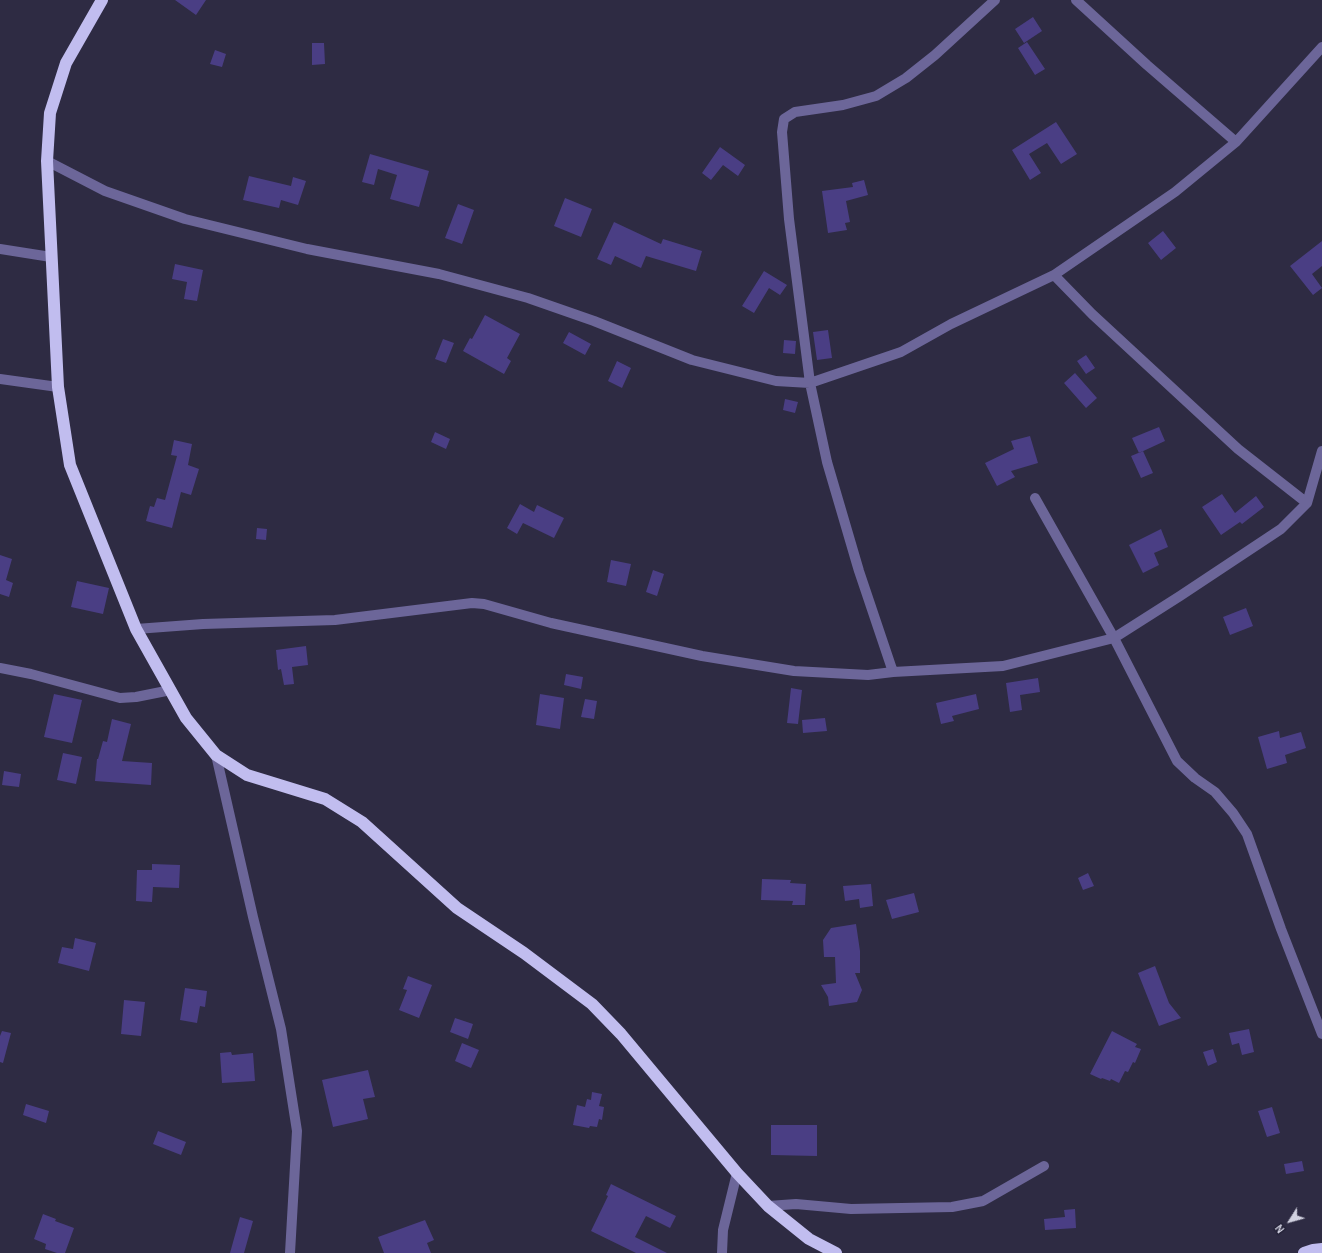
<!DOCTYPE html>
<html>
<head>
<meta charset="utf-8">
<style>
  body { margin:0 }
  #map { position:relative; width:1322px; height:1253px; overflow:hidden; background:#2e2b43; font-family:Karla,sans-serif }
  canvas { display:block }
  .north { position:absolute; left:1270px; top:1201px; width:40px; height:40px; -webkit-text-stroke:3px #242238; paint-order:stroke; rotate:233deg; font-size:11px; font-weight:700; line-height:16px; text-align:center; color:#d1d1e0 }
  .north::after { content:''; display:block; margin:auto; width:14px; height:18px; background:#d1d1e0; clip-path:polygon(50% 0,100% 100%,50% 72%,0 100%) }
</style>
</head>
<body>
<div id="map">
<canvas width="1322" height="1253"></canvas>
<div class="north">N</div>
</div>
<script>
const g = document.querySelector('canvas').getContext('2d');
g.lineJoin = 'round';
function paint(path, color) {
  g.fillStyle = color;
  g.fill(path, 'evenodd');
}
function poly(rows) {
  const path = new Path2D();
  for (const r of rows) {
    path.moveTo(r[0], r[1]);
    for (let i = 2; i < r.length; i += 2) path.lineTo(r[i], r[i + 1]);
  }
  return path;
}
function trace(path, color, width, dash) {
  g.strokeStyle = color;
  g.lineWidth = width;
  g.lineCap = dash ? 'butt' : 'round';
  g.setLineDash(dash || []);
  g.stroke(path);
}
paint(poly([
  [175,0,206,0,196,15],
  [1033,17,1042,31,1024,43,1015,29],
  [1027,42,1045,69,1035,75,1018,48],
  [312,43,324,43,325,64,312,65],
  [215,50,226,54,222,67,210,64],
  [1056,122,1077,154,1061,164,1047,143,1029,154,1041,173,1030,180,1012,150],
  [720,147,745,165,738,176,723,165,711,180,702,173],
  [370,154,429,171,419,207,390,199,397,175,378,169,374,185,362,182],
  [249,176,291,186,293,177,306,181,298,205,281,200,279,208,243,200],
  [864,180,868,195,846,201,850,222,845,223,847,230,828,233,822,191,853,187,852,183],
  [565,198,592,209,581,237,554,226],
  [458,204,474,210,462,244,445,238],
  [614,222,661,244,663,239,702,251,696,271,646,256,641,268,615,256,611,265,597,259],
  [1163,231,1176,248,1161,260,1148,243],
  [1322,241,1322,266,1312,274,1322,288,1313,295,1290,266],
  [175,264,203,270,197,301,184,299,187,282,172,279],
  [764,271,787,285,780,295,769,288,754,313,742,306],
  [485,315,520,334,507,358,511,361,504,374,463,351,470,338,472,339],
  [828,330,832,358,817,360,813,332],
  [569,332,591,344,585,355,563,343],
  [443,339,454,343,446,363,435,359],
  [784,340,796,341,795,354,783,353],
  [1086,355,1095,368,1086,374,1077,361],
  [617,361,631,368,622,388,608,381],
  [1075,373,1097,398,1086,408,1064,383],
  [785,399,798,402,795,413,783,410],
  [1159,427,1165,441,1139,453,1132,438],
  [435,432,450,439,446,449,431,442],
  [1030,436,1038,463,1011,471,1015,477,997,486,985,463,1014,449,1011,441],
  [174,440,192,444,188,465,199,469,191,495,181,492,172,528,146,521,150,506,154,507,157,498,165,500,177,456,171,455],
  [1143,451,1153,473,1141,478,1131,456],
  [1222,494,1235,513,1256,496,1264,507,1242,524,1240,522,1221,535,1202,507],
  [520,504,534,512,537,505,564,518,554,538,523,523,517,534,507,528],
  [257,528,267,529,266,540,256,539],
  [1161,529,1168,547,1154,553,1159,565,1143,573,1129,545],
  [0,555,12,559,6,580,13,583,9,597,0,594],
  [611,560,631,564,626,586,607,582],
  [653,570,664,574,657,596,646,592],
  [77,581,109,588,103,614,71,607],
  [1246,608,1253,626,1230,635,1223,617],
  [306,646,308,665,292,667,294,684,284,685,281,669,278,670,276,650],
  [566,674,583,677,581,689,564,685],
  [1038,678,1040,692,1020,695,1022,710,1010,712,1006,683],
  [791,688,802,690,798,724,787,723],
  [54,694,82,700,72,743,44,737],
  [540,694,564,698,560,729,536,725],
  [976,694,979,709,952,716,954,721,941,724,936,703],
  [585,699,597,701,594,719,581,717],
  [825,718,827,731,803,733,802,720],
  [112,719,131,724,122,761,152,763,151,785,95,781,97,759,98,759,103,741,107,742],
  [1279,731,1280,738,1301,732,1306,748,1285,755,1287,763,1267,769,1258,737],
  [63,753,82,757,76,784,57,780],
  [4,771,21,774,19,787,2,785],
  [152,864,180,865,179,888,153,887,152,902,136,901,137,870,152,870],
  [1088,873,1094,886,1083,890,1078,878],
  [762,879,791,880,790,883,806,884,805,905,792,905,793,901,761,900],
  [871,884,873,906,860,908,859,899,845,901,843,886],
  [914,893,919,912,892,919,886,900],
  [856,924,860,951,860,973,855,973,862,990,857,1002,829,1006,828,997,821,985,836,983,835,957,824,957,823,940,831,928],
  [75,938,96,943,89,971,58,963,62,947,73,949],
  [1155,966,1169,1003,1181,1018,1159,1026,1138,973],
  [408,976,432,985,419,1018,399,1010,407,990,403,989],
  [185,988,207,991,205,1007,200,1006,197,1023,180,1020],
  [124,1000,145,1002,141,1036,121,1034],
  [455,1018,473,1024,468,1039,450,1032],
  [1249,1029,1254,1052,1242,1055,1239,1043,1232,1045,1229,1033],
  [2,1031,11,1033,3,1063,0,1062,0,1036],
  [1112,1031,1137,1044,1135,1047,1141,1049,1135,1063,1133,1062,1128,1072,1125,1071,1119,1083,1111,1079,1110,1081,1102,1078,1101,1079,1090,1074],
  [462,1043,479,1050,471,1068,455,1061],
  [1213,1049,1217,1062,1208,1066,1203,1052],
  [231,1052,232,1055,253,1053,255,1081,222,1083,220,1053],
  [368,1070,375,1097,363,1099,368,1119,333,1127,322,1080],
  [592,1092,602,1094,599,1106,604,1107,602,1120,599,1119,597,1127,590,1126,589,1128,573,1125,577,1105,585,1107,587,1099,591,1100],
  [26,1104,49,1111,46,1123,23,1115],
  [1272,1107,1280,1133,1267,1137,1258,1111],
  [771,1125,817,1125,817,1156,771,1155],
  [158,1131,186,1142,181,1155,153,1144],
  [1302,1161,1304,1171,1286,1174,1284,1164],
  [611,1184,676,1216,670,1228,646,1216,635,1237,667,1253,636,1253,591,1231,608,1196,606,1195],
  [1075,1209,1076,1228,1045,1230,1044,1219,1065,1217,1064,1210],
  [43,1214,56,1219,55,1221,74,1228,65,1253,57,1253,45,1249,46,1244,34,1239],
  [240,1217,253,1221,244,1253,230,1253],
  [425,1220,434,1240,427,1243,431,1253,384,1253,378,1237]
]), '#4a3e84');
trace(poly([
  [1076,0,1147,65,1236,142],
  [47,161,105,191,185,219,307,249,439,274,528,298,594,321,692,360,776,381,810,383,901,352,951,324,1054,275,1175,192,1236,142,1322,47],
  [0,249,51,257],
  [0,379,58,387],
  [1035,498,1114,638,1177,761,1195,778,1215,792,1233,813,1247,834,1281,929,1322,1034],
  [1307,503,1322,451],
  [136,629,203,624,335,620,472,603,484,604,551,623,702,656,794,671,868,675,893,672,1003,666,1114,638,1180,596,1281,529,1307,503,1238,449,1092,314,1054,275],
  [0,668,31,674,120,698,136,697,171,690],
  [893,672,859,571,827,462,810,383,789,219,782,132,784,119,795,112,843,105,876,96,906,78,935,55,995,0],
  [216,755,253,917,281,1029,297,1131,290,1253],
  [768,1206,796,1204,851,1209,952,1207,983,1201,1044,1166],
  [722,1253,723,1230,737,1173]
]), '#6c6699', 10);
trace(poly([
  [102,0,66,63,50,113,47,161,58,387,70,465,136,629,186,718,216,755,247,775,325,799,362,822,457,908,524,953,592,1004,621,1034,737,1173,768,1206,809,1239,836,1253],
  [1304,1253,1313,1250,1322,1249]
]), '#c1bdef', 12);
</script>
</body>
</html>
